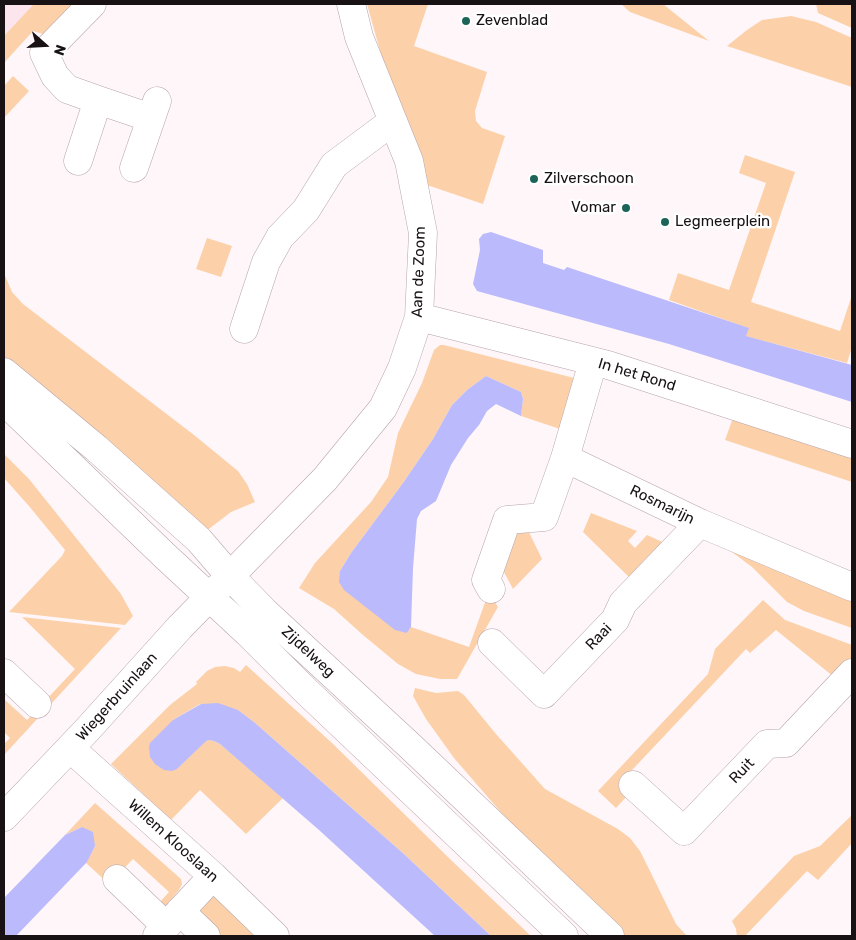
<!DOCTYPE html>
<html>
<head>
<meta charset="utf-8">
<style>
  body { margin:0 }
  #map { position:relative; width:856px; height:940px; overflow:hidden; background:#fef6f9; font-family:Rubik,sans-serif }
  canvas { display:block }
  .frame { position:absolute; inset:0; border:5px solid #181214; pointer-events:none }
  .north { position:absolute; left:20px; top:20px; width:50px; height:50px; -webkit-text-stroke:4px #fff; paint-order:stroke; rotate:109deg; font-size:14px; font-weight:700; line-height:20px; text-align:center; color:#181214 }
  .north::after { content:''; display:block; margin:auto; width:18px; height:22px; background:#181214; clip-path:polygon(50% 0,100% 100%,50% 72%,0 100%) }
</style>
</head>
<body>
<div id="map">
<canvas width="856" height="940"></canvas>
<div class="frame"></div>
<div class="north">N</div>
</div>
<script>
const g = document.querySelector('canvas').getContext('2d');
g.lineJoin = 'round';
function paint(path, color) {
  g.fillStyle = color;
  g.fill(path, 'evenodd');
}
function poly(rows) {
  const path = new Path2D();
  for (const r of rows) {
    path.moveTo(r[0], r[1]);
    for (let i = 2; i < r.length; i += 2) path.lineTo(r[i], r[i + 1]);
  }
  return path;
}
function trace(path, color, width, dash) {
  g.strokeStyle = color;
  g.lineWidth = width;
  g.lineCap = dash ? 'butt' : 'round';
  g.setLineDash(dash || []);
  g.stroke(path);
}
function write(font, color, halo, rows, align = 'center') {
  g.font = font + ' Rubik,sans-serif';
  g.lineWidth = 5;
  g.setLineDash([]);
  g.textBaseline = 'middle';
  g.strokeStyle = halo;
  g.fillStyle = color;
  for (const [text, x, y, turn = 0] of rows) {
    g.save();
    g.translate(x, y);
    g.rotate((+turn || 0) * Math.PI / 180);
    g.textAlign = isNaN(turn) ? turn : align;
    if (halo) g.strokeText(text, 0, 0);
    g.fillText(text, 0, 0);
    g.restore();
  }
}
paint(poly([
  [4,4,41,4,4,43]
]), '#fce5ed');
paint(poly([
  [34,4,88,4,56,38,33,31,4,63,4,36],
  [367,4,428,4,414,46,487,72,475,111,476,121,482,128,505,136,483,204,427,185,425,171,409,125,384,65],
  [621,4,663,4,709,41,630,12],
  [816,4,852,4,852,28,818,13],
  [791,16,816,22,852,38,852,87,727,46,747,30,762,20],
  [13,76,29,91,4,118,4,86],
  [745,155,795,172,751,302,840,331,852,295,852,347,847,363,745,336,748,328,669,300,678,273,729,290,766,183,739,173],
  [207,238,232,246,221,277,196,269],
  [4,273,12,292,23,304,194,435,238,471,247,484,255,502,231,512,193,541,4,377],
  [440,345,444,345,578,379,563,430,521,416,523,399,521,392,486,376,467,390,452,405,433,439,403,483,351,553,340,571,407,633,411,627,469,647,487,597,491,596,498,607,457,679,440,679,416,674,398,664,363,635,334,609,299,588,315,563,371,502,388,477,398,433,422,383,434,350],
  [734,415,852,453,852,482,725,440],
  [4,454,29,479,121,594,133,616,125,625,9,612,62,556,65,550,29,506,4,478],
  [591,513,637,531,628,541,635,548,647,535,667,544,632,580,583,532],
  [527,528,542,559,513,589,499,563,511,534],
  [699,536,852,596,852,628,804,611,787,602,752,567,732,552],
  [763,600,785,620,852,645,852,658,834,677,776,630,750,653,746,649,618,785,628,795,616,808,598,791,708,674,715,649],
  [22,617,121,628,4,755,4,744,10,738,4,732,4,701,5,700,27,720,75,669],
  [246,665,332,743,451,860,531,936,491,936,405,855,254,722,238,710,200,704,173,720,177,769,203,743,208,740,214,741,220,744,283,798,246,834,200,790,171,820,111,764,170,705,197,684,196,682,207,671,215,667,225,666,234,668,240,672],
  [415,688,436,693,458,691,464,695,496,734,545,789,618,829,630,838,640,851,649,869,676,924,687,936,621,936,537,854,454,758,426,719,413,696],
  [95,803,181,879,182,884,179,890,164,908,159,903,169,892,133,859,109,884,86,863,95,846,82,827,65,835],
  [852,815,852,843,818,880,807,871,745,936,737,936,736,929,732,921,794,856,820,846],
  [210,896,215,896,257,936,209,936,194,913]
]), '#fcd1a9');
paint(poly([
  [491,232,543,250,543,263,564,270,567,267,749,328,746,336,852,365,852,402,669,344,477,291,473,284,480,250,479,239,483,234],
  [486,376,521,392,523,399,521,416,496,404,487,411,479,425,468,438,451,465,436,501,421,511,417,519,413,568,411,627,407,633,395,630,344,590,339,582,340,571,351,553,403,483,433,439,452,405,467,390],
  [218,703,238,710,254,722,405,855,491,936,435,936,319,830,220,744,214,741,208,740,204,743,177,769,172,771,164,770,155,764,150,757,149,747,150,743,173,720,201,704],
  [82,827,93,832,95,846,87,862,16,936,4,936,4,898,65,835]
]), '#babafc');
const minor = poly([
  [98,100,151,118],
  [78,161,98,100,67,89,55,76,44,53,92,4],
  [134,168,157,101],
  [419,317,608,365,852,444],
  [244,329,266,262,280,237,306,210,334,165,393,121],
  [593,362,565,458,700,523,852,587],
  [491,589,486,580,507,520,544,517,565,458],
  [492,643,544,694,615,620,623,603,700,523],
  [4,673,37,704],
  [70,748,213,876,275,936],
  [633,785,684,831,767,744,786,743,852,673],
  [4,817,87,730,180,627,325,479,383,408,402,368,419,317,423,233,409,161,359,37,351,4],
  [117,879,166,926],
  [180,911,206,936],
  [157,936,213,876]
]);
const major = poly([
  [4,372,96,448,199,540,229,575,266,613,409,745,610,936],
  [4,401,165,556,248,633,305,690,564,936]
]);
trace(minor, '#b6a4ab', 29);
trace(major, '#b6a4ab', 29);
trace(minor, '#fff', 28);
trace(major, '#fff', 28);
for (const [x, y, r, color] of [
  [466,21,5,"#1d6458"],
  [534,179,5,"#1d6458"],
  [626,208,5,"#1d6458"],
  [665,222,5,"#1d6458"]
]) {
  const dot = new Path2D();
  dot.arc(x, y, r, 0, 2 * Math.PI);
  g.fillStyle = color;
  g.fill(dot);
  trace(dot, '#fff', 2);
}
write('15px', '#181214', '#fff', [
  ["Zevenblad",476,21],
  ["Zilverschoon",544,179],
  ["Vomar",616,208,"right"],
  ["Legmeerplein",675,222]
], 'left');
write('15px', '#181214', '#fff', [
  ["Aan de Zoom",419,272,-88],
  ["In het Rond",637,375,17],
  ["Rosmarijn",662,505,26],
  ["Raai",599,637,-46],
  ["Zijdelweg",308,652,43],
  ["Wiegerbruinlaan",117,697,-48],
  ["Ruit",742,771,-46],
  ["Willem Klooslaan",173,841,42]
]);
</script>
</body>
</html>
